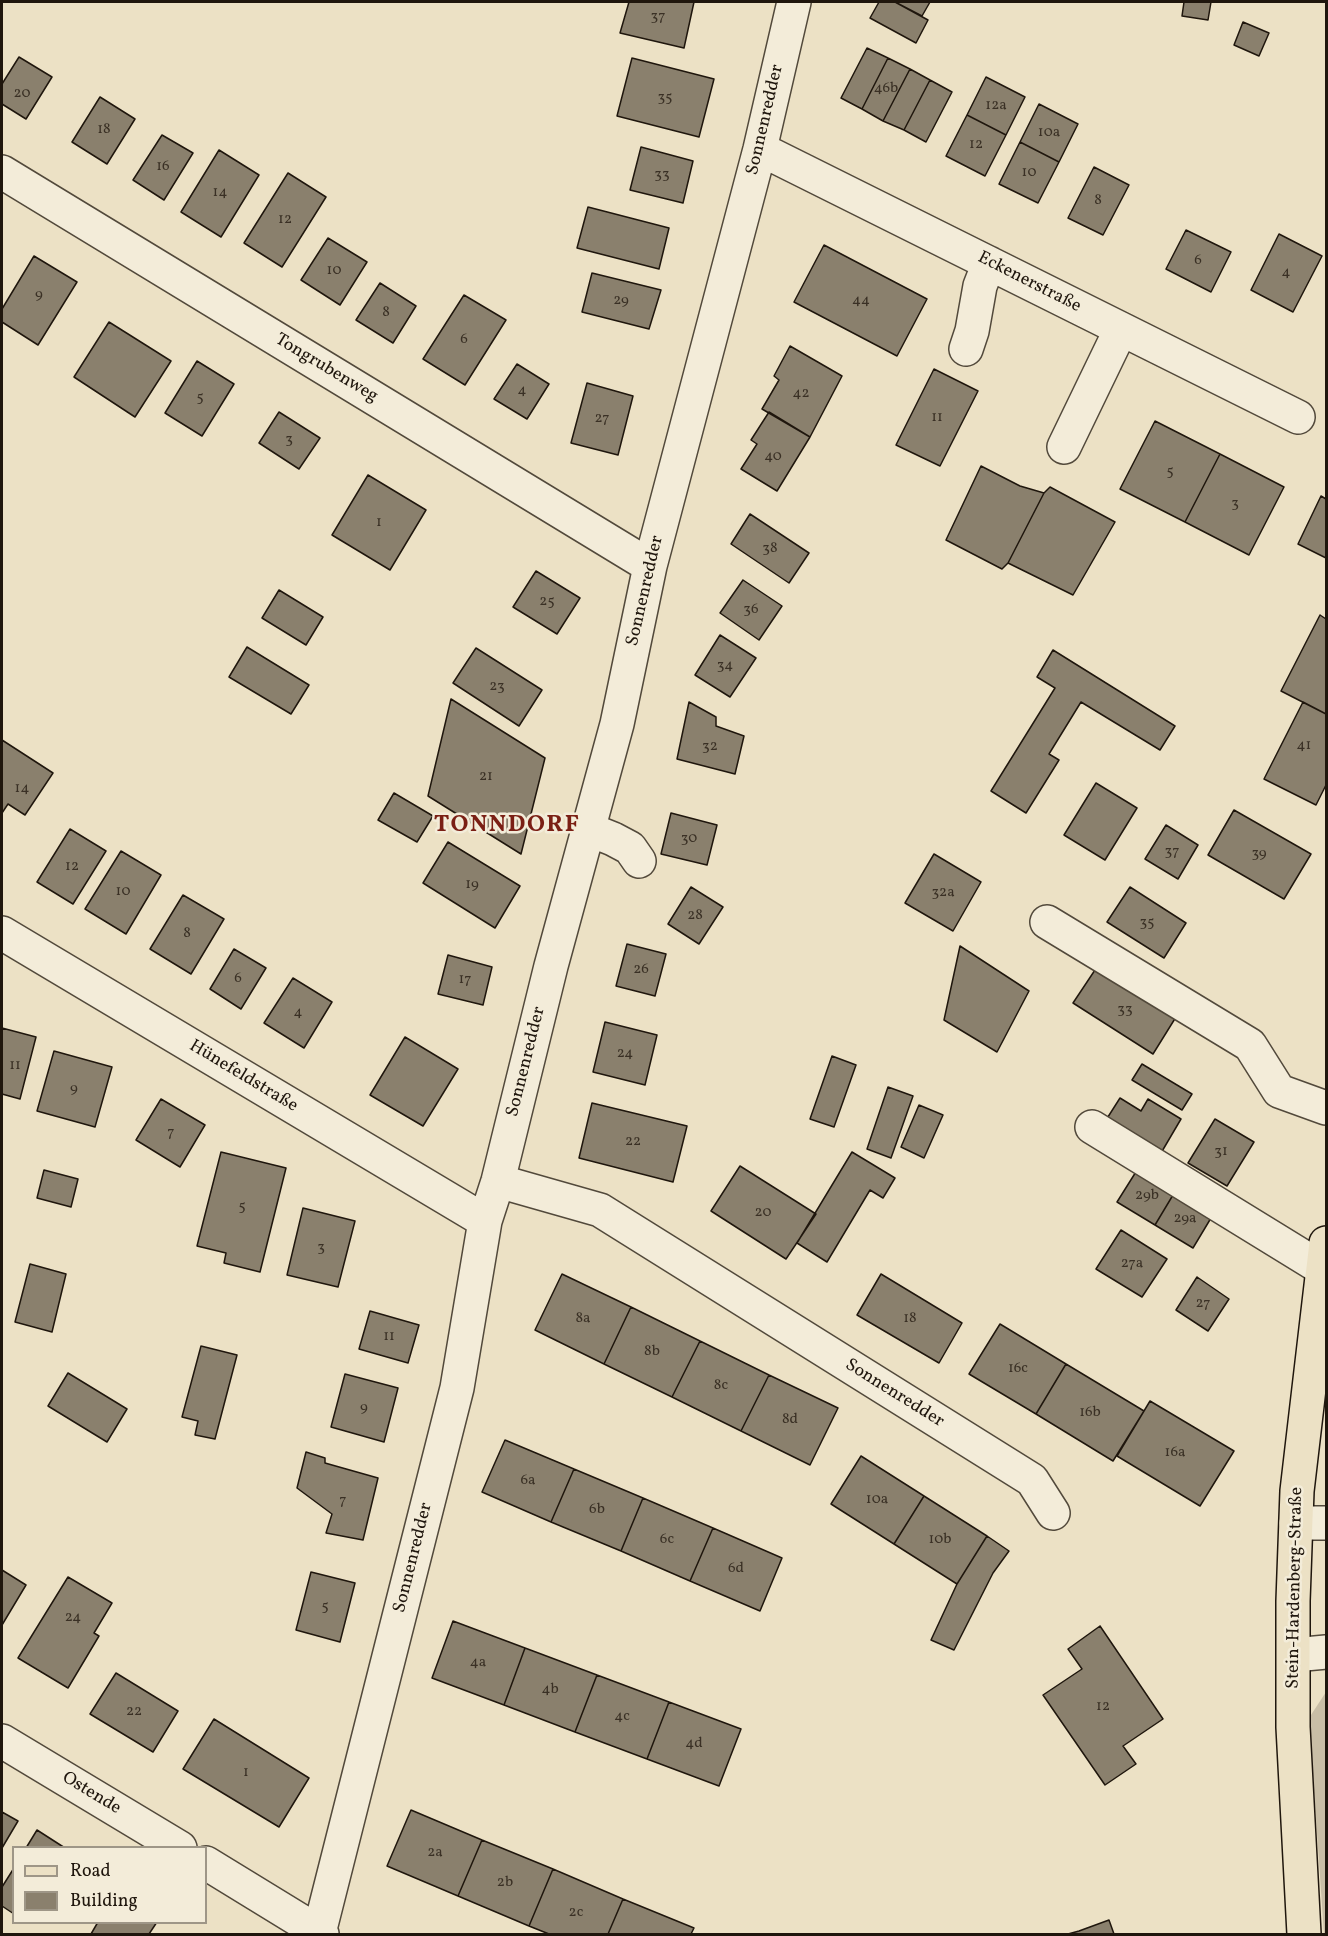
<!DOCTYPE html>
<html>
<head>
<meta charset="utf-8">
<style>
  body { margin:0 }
  #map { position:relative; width:1328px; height:1936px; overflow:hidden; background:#ece1c5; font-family:Vollkorn,serif }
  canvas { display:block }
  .frame { position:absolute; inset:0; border:3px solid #1f160d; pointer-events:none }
  .legend { position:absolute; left:12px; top:1846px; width:195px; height:78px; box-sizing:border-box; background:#f3ecd9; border:2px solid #9e9687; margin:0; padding:8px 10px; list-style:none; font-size:18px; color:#1f160d }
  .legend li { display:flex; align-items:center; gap:12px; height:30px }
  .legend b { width:30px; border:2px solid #9e9687 }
</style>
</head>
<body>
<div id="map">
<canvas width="1328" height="1936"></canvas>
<div class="frame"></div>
<ul class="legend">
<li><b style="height:8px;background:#ece1c5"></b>Road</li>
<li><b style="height:16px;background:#8a806d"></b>Building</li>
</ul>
</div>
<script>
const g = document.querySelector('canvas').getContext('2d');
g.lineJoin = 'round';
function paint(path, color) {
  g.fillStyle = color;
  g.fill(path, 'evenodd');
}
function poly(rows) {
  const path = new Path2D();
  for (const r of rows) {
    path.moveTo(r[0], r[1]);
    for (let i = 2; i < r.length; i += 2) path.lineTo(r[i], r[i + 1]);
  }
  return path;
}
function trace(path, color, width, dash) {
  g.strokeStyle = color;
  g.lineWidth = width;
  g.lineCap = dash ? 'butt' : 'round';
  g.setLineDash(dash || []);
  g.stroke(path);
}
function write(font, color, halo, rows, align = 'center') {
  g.font = font + ' Vollkorn,serif';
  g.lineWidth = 5;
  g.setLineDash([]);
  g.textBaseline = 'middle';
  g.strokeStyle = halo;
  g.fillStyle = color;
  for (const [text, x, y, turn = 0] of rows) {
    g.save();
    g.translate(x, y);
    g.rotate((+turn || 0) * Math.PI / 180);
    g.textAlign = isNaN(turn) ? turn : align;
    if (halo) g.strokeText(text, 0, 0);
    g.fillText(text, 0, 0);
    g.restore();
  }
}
paint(poly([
  [1326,1692,1326,1934,1324,1934,1309,1718]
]), '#c9bea6');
const building = poly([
  [629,2,694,2,684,48,620,33,629,2],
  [879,2,895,2,928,20,916,43,870,18,879,2],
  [895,2,930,2,922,16,895,2],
  [1184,2,1211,2,1208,20,1182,16,1184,2],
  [1243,22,1269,33,1259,56,1234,45,1243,22],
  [867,48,888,58,862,109,841,98,867,48],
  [19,57,52,77,26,119,2,104,2,84,19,57],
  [632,58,714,79,699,137,617,116,632,58],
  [888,58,910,69,883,121,862,109,888,58],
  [910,69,930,80,904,130,883,121,910,69],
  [986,77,1025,97,1006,135,967,115,986,77],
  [930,80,952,92,926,142,904,130,930,80],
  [100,97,135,119,107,164,72,142,100,97],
  [1039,104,1078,124,1059,162,1020,142,1039,104],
  [967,115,1006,135,985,176,946,156,967,115],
  [162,135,193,153,164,200,133,180,162,135],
  [1020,142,1059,162,1038,203,999,184,1020,142],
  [641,147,693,161,683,203,630,190,641,147],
  [219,150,259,175,221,237,181,212,219,150],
  [1094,167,1129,185,1103,235,1068,218,1094,167],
  [288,173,326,197,282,267,244,243,288,173],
  [588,207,669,228,659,269,577,248,588,207],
  [1186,230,1231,252,1211,292,1166,269,1186,230],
  [1279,234,1322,256,1293,312,1251,290,1279,234],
  [328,238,367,262,340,305,301,280,328,238],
  [824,245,927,299,897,356,794,302,824,245],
  [34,256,77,282,38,345,2,322,2,309,34,256],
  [592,273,661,290,649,329,582,312,592,273],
  [380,283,416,306,393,343,356,320,380,283],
  [464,295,506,320,465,385,423,359,464,295],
  [109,322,171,361,135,417,74,377,109,322],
  [790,346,842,376,810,437,762,409,779,380,774,376,790,346],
  [197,361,234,384,202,436,165,413,197,361],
  [517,364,549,384,527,419,494,399,517,364],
  [934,369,978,391,940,466,896,445,934,369],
  [587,383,633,396,618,455,571,443,587,383],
  [279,412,320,438,299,469,259,443,279,412],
  [769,412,810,437,777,491,741,469,757,444,751,440,769,412],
  [1155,421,1220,454,1185,522,1120,489,1155,421],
  [1220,454,1284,487,1249,555,1185,522,1220,454],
  [981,466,1020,486,1044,493,1008,563,1002,569,946,540,981,466],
  [368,475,426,510,390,570,332,535,368,475],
  [1050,487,1115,522,1073,595,1008,563,1044,493,1050,487],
  [1321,496,1326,499,1326,558,1298,544,1321,496],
  [750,514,809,553,789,583,731,544,750,514],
  [536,571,580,598,557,634,513,607,536,571],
  [743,580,782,606,759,640,720,613,743,580],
  [279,590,323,617,306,645,262,618,279,590],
  [1320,615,1326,619,1326,714,1281,691,1320,615],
  [720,635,756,658,730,697,695,675,720,635],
  [247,647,309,685,291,714,229,677,247,647],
  [476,648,542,690,519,726,453,683,476,648],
  [1053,650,1175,726,1160,750,1081,702,1049,754,1059,760,1026,813,991,791,1055,688,1037,677,1053,650],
  [451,699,545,758,521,854,428,796,451,699],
  [689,702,716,717,716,726,744,736,735,774,677,759,689,702],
  [1303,702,1326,714,1326,785,1316,805,1264,779,1303,702],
  [2,740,53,773,25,815,8,804,2,813,2,740],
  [1096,783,1137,808,1105,860,1064,835,1096,783],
  [394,793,433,816,417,842,378,820,394,793],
  [1234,810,1311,854,1284,899,1208,855,1234,810],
  [671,813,717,825,707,865,661,854,671,813],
  [1166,825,1198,845,1178,879,1145,859,1166,825],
  [70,829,106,851,73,904,37,882,70,829],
  [448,842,520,886,495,928,423,883,448,842],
  [121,851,161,875,126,934,85,909,121,851],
  [934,854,981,882,953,931,905,903,934,854],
  [691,887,723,907,699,944,668,924,691,887],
  [1130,887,1186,923,1164,958,1107,922,1130,887],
  [183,895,224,919,191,974,150,949,183,895],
  [627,944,666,954,655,996,616,986,627,944],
  [960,946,1029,991,997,1052,944,1020,960,946],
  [234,949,266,968,241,1009,210,989,234,949],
  [448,955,492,967,483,1005,438,994,448,955],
  [1097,967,1176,1017,1153,1054,1073,1003,1097,967],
  [293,978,332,1002,304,1048,264,1023,293,978],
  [605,1022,657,1035,645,1085,593,1072,605,1022],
  [2,1028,36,1037,20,1099,2,1094,2,1028],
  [405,1037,458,1069,423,1126,370,1095,405,1037],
  [54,1051,112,1067,95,1127,37,1111,54,1051],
  [832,1056,856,1065,834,1127,810,1119,832,1056],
  [1142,1064,1192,1094,1182,1110,1132,1080,1142,1064],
  [888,1087,913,1096,891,1158,867,1149,888,1087],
  [1120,1098,1141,1111,1148,1099,1181,1119,1161,1153,1106,1120,1120,1098],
  [161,1099,205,1125,180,1167,136,1140,161,1099],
  [592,1103,687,1126,673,1182,579,1158,592,1103],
  [919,1105,943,1115,924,1158,901,1147,919,1105],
  [1215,1119,1254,1142,1227,1186,1188,1163,1215,1119],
  [221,1152,286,1168,260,1272,224,1263,226,1253,197,1246,221,1152],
  [852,1152,895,1178,883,1198,870,1190,827,1262,797,1243,852,1152],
  [740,1166,816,1214,786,1259,711,1211,740,1166],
  [1139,1167,1176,1190,1155,1225,1117,1202,1139,1167],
  [44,1170,78,1179,71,1207,37,1198,44,1170],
  [1176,1190,1214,1213,1193,1248,1155,1225,1176,1190],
  [303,1208,355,1221,338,1287,287,1275,303,1208],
  [1121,1230,1167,1259,1142,1297,1096,1269,1121,1230],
  [30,1264,66,1274,52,1332,15,1322,30,1264],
  [562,1274,631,1307,604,1364,535,1330,562,1274],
  [881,1274,962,1323,939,1363,857,1315,881,1274],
  [1197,1277,1229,1299,1208,1331,1176,1310,1197,1277],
  [631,1307,700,1341,672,1397,604,1364,631,1307],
  [370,1311,419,1325,408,1363,359,1349,370,1311],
  [1000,1324,1066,1364,1036,1414,969,1374,1000,1324],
  [700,1341,769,1375,741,1431,672,1397,700,1341],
  [201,1346,237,1355,215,1439,195,1435,198,1421,182,1417,201,1346],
  [1066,1364,1144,1411,1113,1461,1036,1414,1066,1364],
  [68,1373,127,1409,107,1442,48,1406,68,1373],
  [345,1374,398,1388,384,1442,331,1427,345,1374],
  [769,1375,838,1408,810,1465,741,1431,769,1375],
  [1150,1401,1234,1451,1200,1506,1117,1456,1150,1401],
  [505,1440,574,1469,551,1522,482,1492,505,1440],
  [306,1452,325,1458,325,1463,378,1478,363,1540,326,1533,332,1514,297,1488,306,1452],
  [861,1456,924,1496,894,1544,831,1504,861,1456],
  [574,1469,643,1498,621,1551,551,1522,574,1469],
  [924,1496,987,1536,957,1584,894,1544,924,1496],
  [643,1498,713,1528,690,1581,621,1551,643,1498],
  [713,1528,782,1558,760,1611,690,1581,713,1528],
  [987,1536,1009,1551,993,1573,954,1650,931,1640,957,1584,987,1536],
  [2,1570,26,1585,2,1625,2,1570],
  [311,1572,355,1583,340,1642,296,1630,311,1572],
  [68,1577,112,1603,94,1633,99,1636,68,1688,18,1658,68,1577],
  [453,1621,525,1648,504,1705,432,1678,453,1621],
  [1100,1626,1163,1719,1123,1746,1136,1764,1105,1785,1043,1695,1082,1669,1068,1649,1100,1626],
  [525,1648,597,1675,575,1732,504,1705,525,1648],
  [116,1673,178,1711,153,1752,90,1714,116,1673],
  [597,1675,669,1702,647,1759,575,1732,597,1675],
  [669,1702,741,1729,719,1786,647,1759,669,1702],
  [214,1719,309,1778,279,1827,183,1769,214,1719],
  [411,1810,482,1840,458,1896,387,1866,411,1810],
  [2,1812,18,1821,2,1848,2,1812],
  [37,1830,65,1848,26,1848,37,1830],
  [482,1840,553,1869,529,1926,458,1896,482,1840],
  [14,1868,14,1914,2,1906,2,1887,14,1868],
  [553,1869,623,1899,608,1934,549,1934,529,1926,553,1869],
  [623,1899,694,1928,691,1934,608,1934,623,1899],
  [1109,1920,1114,1934,1068,1934,1079,1931,1109,1920],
  [98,1922,157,1922,149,1934,91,1934,98,1922]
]);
paint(building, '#8a806d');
trace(building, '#1f160d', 1.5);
const minor = poly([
  [760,149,1298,417],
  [2,172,650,566],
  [966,349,972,331,980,286,989,263],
  [1064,447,1121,329],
  [588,829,613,839,630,848,639,861],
  [1047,922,1250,1045,1279,1091,1326,1108],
  [2,933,485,1221],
  [1092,1127,1323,1269],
  [498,1181,600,1210,1032,1480,1053,1513],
  [1296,1523,1326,1523],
  [1294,1655,1326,1652],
  [2,1741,180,1848],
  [206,1863,322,1934],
  [319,1933,457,1388,485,1221,498,1181,551,966,617,724,650,566,760,149,794,2]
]);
const major = poly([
  [1304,1934,1293,1727,1293,1601,1297,1491,1326,1243]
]);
trace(minor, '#52493b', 36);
trace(major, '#1f160d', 36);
trace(minor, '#f3ecd9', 33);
trace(major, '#ece1c5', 33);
write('15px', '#3a3025', null, [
  ["37",658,17],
  ["46b",886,89],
  ["20",22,94],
  ["35",665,98],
  ["12a",996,106],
  ["18",104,130],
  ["10a",1049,133],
  ["12",976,145],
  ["16",163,167],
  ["10",1029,173],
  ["33",662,175],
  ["14",220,193],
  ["8",1098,201],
  ["12",285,220],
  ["6",1198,261],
  ["10",334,271],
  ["4",1286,273],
  ["9",39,295],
  ["29",621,301],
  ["44",861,301],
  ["8",386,313],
  ["6",464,340],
  ["4",522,391],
  ["42",801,394],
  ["5",200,398],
  ["11",937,418],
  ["27",602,419],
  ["3",289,440],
  ["40",773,457],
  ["5",1170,472],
  ["3",1235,504],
  ["1",379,523],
  ["38",770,549],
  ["25",547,602],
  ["36",751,610],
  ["34",725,666],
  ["23",497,687],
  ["41",1304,746],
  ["32",710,747],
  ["21",486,777],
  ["14",22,789],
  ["30",689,839],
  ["37",1172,852],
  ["39",1259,854],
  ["12",72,867],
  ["19",472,885],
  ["10",123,892],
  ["32a",943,893],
  ["28",695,916],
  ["35",1147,923],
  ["8",187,934],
  ["26",641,970],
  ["6",238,979],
  ["17",465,980],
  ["33",1125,1010],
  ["4",298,1013],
  ["24",625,1054],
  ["11",15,1066],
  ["9",74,1089],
  ["7",171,1133],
  ["22",633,1142],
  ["31",1221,1152],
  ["29b",1147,1196],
  ["5",242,1207],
  ["20",763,1213],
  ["29a",1185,1219],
  ["3",321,1248],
  ["27a",1132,1264],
  ["27",1203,1304],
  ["8a",583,1319],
  ["18",910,1319],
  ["11",389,1337],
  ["8b",652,1352],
  ["16c",1018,1369],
  ["8c",721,1386],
  ["9",364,1408],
  ["16b",1090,1413],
  ["8d",790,1420],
  ["16a",1175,1453],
  ["6a",528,1481],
  ["10a",877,1500],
  ["7",343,1501],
  ["6b",597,1510],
  ["6c",667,1540],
  ["10b",940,1540],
  ["6d",736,1569],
  ["5",325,1607],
  ["24",73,1618],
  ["4a",478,1663],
  ["4b",550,1690],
  ["12",1103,1707],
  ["22",134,1712],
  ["4c",622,1717],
  ["4d",694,1744],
  ["1",246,1773],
  ["2a",435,1853],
  ["2b",505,1883],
  ["2c",576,1913]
]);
write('18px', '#1f160d', '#f3ecd9', [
  ["Sonnenredder",766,120,-77],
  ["Eckenerstraße",1029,283,27],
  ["Tongrubenweg",326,369,31],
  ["Sonnenredder",646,591,-77],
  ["Sonnenredder",527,1062,-76],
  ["Hünefeldstraße",243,1077,31],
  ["Sonnenredder",894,1394,32],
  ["Sonnenredder",414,1558,-76],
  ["Stein-Hardenberg-Straße",1296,1588,-89],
  ["Ostende",91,1794,31]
]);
g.letterSpacing = '1.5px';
write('bold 24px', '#7a1f14', '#f3ecd9', [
  ["TONNDORF",507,827]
]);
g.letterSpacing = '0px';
</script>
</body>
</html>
